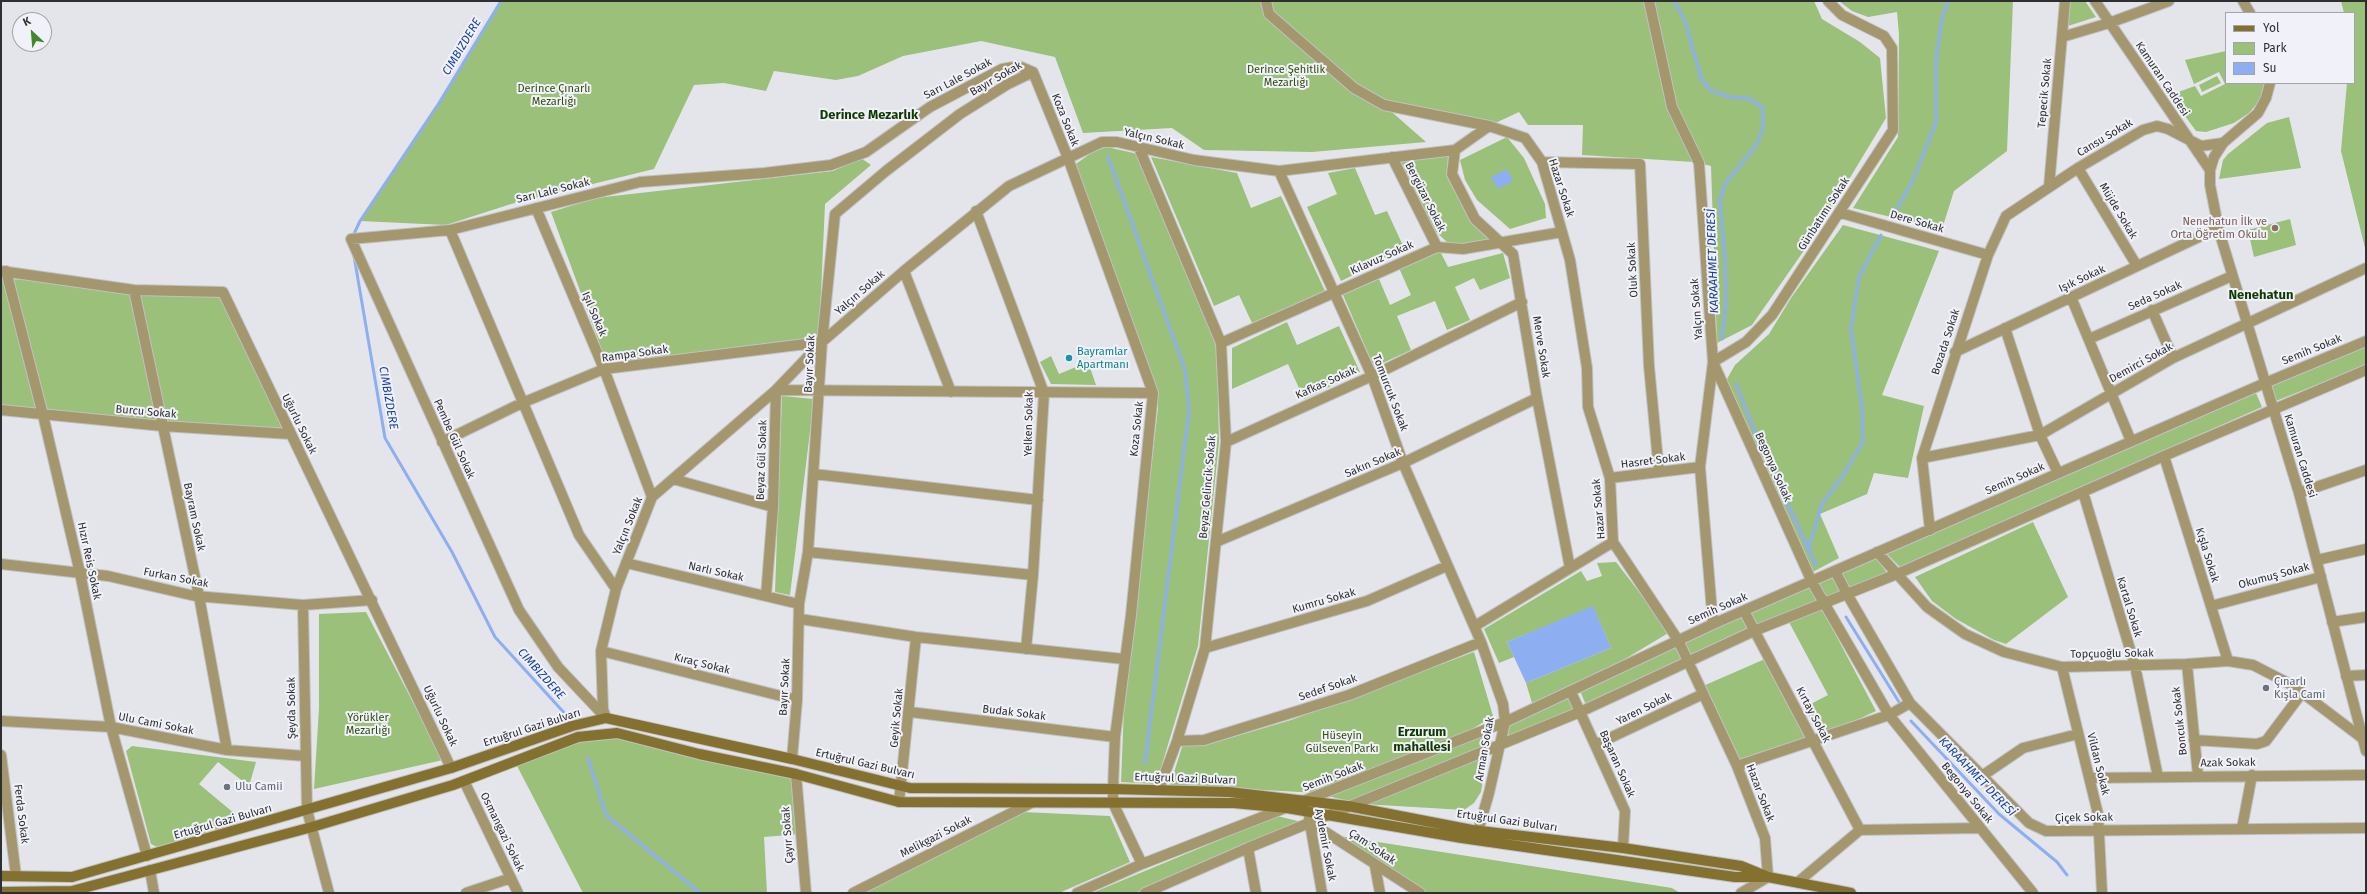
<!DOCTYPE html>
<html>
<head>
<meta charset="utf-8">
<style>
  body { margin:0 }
  #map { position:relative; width:2367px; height:894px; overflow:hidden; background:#e4e5eb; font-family:"Fira Sans",sans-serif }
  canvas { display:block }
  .frame { position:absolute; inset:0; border:2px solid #2e2f31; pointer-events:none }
  .legend { position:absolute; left:2225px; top:12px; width:130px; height:72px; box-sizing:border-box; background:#f1f2f9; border:1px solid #a3a4a9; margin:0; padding:5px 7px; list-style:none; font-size:12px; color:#2e2f31 }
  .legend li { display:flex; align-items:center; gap:8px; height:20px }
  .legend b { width:20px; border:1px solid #a3a4a9 }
  .north { position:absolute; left:12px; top:12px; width:40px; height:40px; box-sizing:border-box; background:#f1f2f9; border:1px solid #a3a4a9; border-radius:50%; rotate:334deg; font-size:11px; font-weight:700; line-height:16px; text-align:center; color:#2e2f31 }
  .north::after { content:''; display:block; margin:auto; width:14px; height:18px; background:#43872a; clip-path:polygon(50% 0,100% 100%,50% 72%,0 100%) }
</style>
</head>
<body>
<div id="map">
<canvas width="2367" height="894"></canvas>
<div class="frame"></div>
<ul class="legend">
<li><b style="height:5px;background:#84702f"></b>Yol</li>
<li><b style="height:11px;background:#9ac07a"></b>Park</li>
<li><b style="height:11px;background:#8daff1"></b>Su</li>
</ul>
<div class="north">K</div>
</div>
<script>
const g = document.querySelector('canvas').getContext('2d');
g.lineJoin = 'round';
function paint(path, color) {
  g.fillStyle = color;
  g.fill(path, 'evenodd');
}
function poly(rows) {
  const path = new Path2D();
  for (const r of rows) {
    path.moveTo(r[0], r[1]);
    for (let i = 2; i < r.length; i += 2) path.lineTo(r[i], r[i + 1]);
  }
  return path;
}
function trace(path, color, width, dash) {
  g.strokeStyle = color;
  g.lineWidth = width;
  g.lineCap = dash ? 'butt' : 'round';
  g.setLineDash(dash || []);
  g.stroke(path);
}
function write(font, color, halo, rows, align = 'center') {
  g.font = font + ' "Fira Sans",sans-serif';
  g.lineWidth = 4;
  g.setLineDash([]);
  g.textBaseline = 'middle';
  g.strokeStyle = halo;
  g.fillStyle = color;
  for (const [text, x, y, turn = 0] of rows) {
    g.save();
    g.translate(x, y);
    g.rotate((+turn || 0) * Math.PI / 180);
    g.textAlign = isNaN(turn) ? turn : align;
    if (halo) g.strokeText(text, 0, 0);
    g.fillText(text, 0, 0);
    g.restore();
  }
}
paint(poly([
  [501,1,1814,1,1822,19,1860,42,1880,58,1886,118,1819,229,1752,325,1717,343,1711,166,1694,162,1582,155,1583,125,1528,125,1519,112,1489,126,1385,106,1426,142,1312,152,1204,150,1172,128,1083,133,1055,57,981,41,903,56,858,76,836,80,774,71,766,91,724,83,694,85,654,169,511,204,446,225,360,221,439,103],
  [1839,1,2013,1,2007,151,1954,191,1942,229,1853,208,1898,137,1899,35,1897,12,1868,17,1852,11],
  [2069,1,2085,1,2096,17,2068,26],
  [2341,1,2366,1,2366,252,2341,151,2347,83,2354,83,2354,13,2344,13],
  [2226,51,2226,83,2264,83,2260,100,2249,113,2234,123,2206,132,2196,131,2170,95,2195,86,2201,96,2225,84,2219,72,2194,84,2185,60],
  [2217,76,2221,83,2202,92,2199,85],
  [2289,117,2301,168,2219,179,2223,160,2228,154,2267,123],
  [1507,137,1524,158,1545,204,1546,218,1510,229,1477,200,1465,180,1460,160],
  [1107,147,1138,154,1217,346,1219,442,1198,646,1156,784,1121,782,1124,707,1158,408,1156,386,1073,166,1094,151],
  [1448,155,1447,177,1472,223,1494,240,1464,246,1448,243,1434,230,1400,160],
  [1151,157,1237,173,1251,208,1281,196,1325,291,1252,323,1239,295,1214,306],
  [861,158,871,165,825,204,819,337,607,364,551,212,596,198,833,171],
  [1355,168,1375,215,1387,211,1405,250,1341,281,1307,207,1337,194,1328,173],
  [2290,219,2296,245,2254,257,2248,230],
  [1843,225,1939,251,1882,395,1924,406,1908,478,1874,473,1867,494,1820,514,1839,558,1809,574,1723,386,1735,365,1769,334,1791,298],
  [1439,249,1448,267,1503,253,1510,278,1480,290,1474,278,1455,287,1470,320,1447,330,1435,301,1397,316,1411,350,1374,367,1343,295,1379,279,1390,305,1411,295,1399,268],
  [1,271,134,290,223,292,290,434,1,410],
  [1287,322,1297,345,1339,326,1360,372,1304,399,1288,364,1232,389,1232,348],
  [2366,347,2366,365,2276,401,2272,386],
  [1051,356,1059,374,1088,362,1096,385,1051,384,1040,362],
  [2256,393,2262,407,1900,567,1887,554],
  [782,396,814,399,790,595,775,592],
  [2033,522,2068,597,2006,644,1994,640,1956,619,1932,601,1915,577],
  [1877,558,1887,573,1849,589,1841,574],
  [1616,562,1670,632,1620,662,1532,703,1526,683,1611,648,1593,607,1507,642,1514,657,1499,663,1484,629,1581,571,1587,581,1602,576,1597,563],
  [1834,577,1841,585,1840,592,1838,595,1824,597,1819,584,1824,578],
  [1812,586,1818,600,1757,626,1750,613],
  [1822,609,1876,711,1820,737,1805,707,1828,695,1789,622],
  [366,612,443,760,314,789,319,708,319,614],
  [1742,615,1749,630,1690,656,1683,641],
  [1677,645,1684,660,1586,705,1580,691],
  [1474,652,1493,716,1458,738,1319,793,1170,785,1183,744,1203,746,1291,720],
  [1765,659,1807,739,1737,763,1703,686],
  [1569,696,1574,710,1505,738,1508,723],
  [1491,730,1489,746,1352,802,1328,796],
  [617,733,796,774,800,834,764,837,767,893,583,893,515,762,578,737],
  [132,746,256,762,249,786,218,762,199,784,235,814,238,826,157,847,151,844,126,751],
  [1487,756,1481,792,1474,803,1464,810,1363,804],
  [1023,812,1110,816,1130,862,1059,893,862,893],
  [1277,816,1302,822,1135,893,1092,893],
  [1333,835,1672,888,1680,893,1420,893]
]), '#9ac07a');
paint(poly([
  [1507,169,1513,181,1498,189,1491,177],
  [1593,606,1611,648,1526,683,1507,642]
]), '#8daff1');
trace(poly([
  [1674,1,1685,21,1701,78,1710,90,1729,97,1748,98,1763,108,1763,127,1757,144,1725,184,1720,200,1725,258,1726,305,1722,339],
  [1108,157,1185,370,1189,410,1145,763],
  [1892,217,1913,180,1936,123,1936,59,1942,19,1948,1],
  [353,236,360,221,439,103,501,1],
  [354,256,385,438,452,552,495,637,568,717],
  [1736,384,1763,451,1816,565],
  [1808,550,1822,504,1842,477,1863,442,1862,407,1851,329,1859,277,1881,235],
  [1846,617,1899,702],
  [1911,721,1999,814,2057,862,2067,875],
  [588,758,606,815,700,893]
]), '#8daff1', 3);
const minor = poly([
  [1266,1,1269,14,1354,88,1384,105,1489,126,1525,138,1542,162,1570,260,1587,368,1588,407,1610,478,1613,542,1678,640,1737,766,1765,838,1768,877,1741,893],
  [1649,1,1672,107,1699,163,1713,362,1700,467,1713,624],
  [2095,1,2210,170],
  [2062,37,2109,23,2169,1],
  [1033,72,1068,158,1153,393,1131,615,1115,737,1113,789,1113,803,1142,864],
  [1139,148,1221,343,1226,442,1205,648,1177,741,1159,789],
  [1455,150,1452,174,1475,219,1513,254,1537,398,1570,568],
  [1392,157,1437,247],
  [1542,162,1640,164,1649,366,1659,472],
  [2078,168,2137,266],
  [1279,171,1372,376,1403,463,1481,642,1503,704,1505,722,1489,793,1478,831],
  [2049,187,2065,1],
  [536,208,604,369,652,497],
  [976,211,1044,393,1033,575,1026,649],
  [1841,213,1988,255],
  [450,230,351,239,519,610,558,667,606,718],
  [1,271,134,290,223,292,451,768],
  [6,271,43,415,80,573,111,727,147,856],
  [904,271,951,392],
  [134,290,199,596,227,750],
  [2071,297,2131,441],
  [2152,310,2173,358],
  [2005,328,2040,435,2058,473],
  [2089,339,2232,276],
  [1221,343,1437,247,1463,249,1562,232],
  [1955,352,2218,228],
  [1713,362,1812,582,1889,715,2033,893],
  [1713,362,1746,342,1772,315,1893,130,1892,48,1884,36,1842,15,1828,1],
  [1,410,162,426,290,434],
  [442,442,522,403,604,369,822,342],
  [1226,442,1372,376,1522,302],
  [2164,456,2228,661],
  [1922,458,2040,435,2173,358,2366,268],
  [814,474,1038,500],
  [1610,478,1700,467],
  [673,479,773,507],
  [2083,492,2135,666,2158,777],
  [2299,493,2366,470],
  [1930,530,1922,458,1988,255,2006,216,2078,168,2143,130,2157,126,2168,129,2201,146,2223,143],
  [1216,542,1403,463,1537,398],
  [808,552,1033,575],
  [1877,552,1927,607,1965,634,2004,652,2062,667,2187,664,2228,661,2253,665,2292,685,2362,738,2366,737],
  [2317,560,2366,549],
  [626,563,799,604],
  [1,564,108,576,195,596,303,605,372,600],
  [1835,571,1847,594,1910,703,2029,823,2046,831,2366,828],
  [616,589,579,535,450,230,640,182,764,173,831,165,866,152,930,107,1002,69,1019,66,1033,72],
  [766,596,773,507,776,390,822,342,904,271,1009,186,1102,142,1117,142,1194,160,1279,171,1455,150,1489,126],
  [303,605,307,810,329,893],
  [2211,606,2321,577],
  [1744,611,1860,830,1980,828],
  [800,619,916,637,1124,659],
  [2332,622,2366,617],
  [1475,626,1613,542],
  [1205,648,1367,601,1447,566],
  [601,651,797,700],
  [2187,664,2198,776],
  [2062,667,2098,814,2102,893],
  [2346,676,2366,675],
  [1571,692,1625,811,1623,848],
  [910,712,1115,737],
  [606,718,603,709,601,651,616,589,652,497,776,390,1153,393],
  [1,721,111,727,227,750,305,756],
  [2194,740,2257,744,2266,741,2302,693],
  [1177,741,1204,740,1349,695,1481,642],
  [1595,745,1703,694],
  [1,755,16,876],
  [792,759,797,700,799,604,808,552,822,342,835,214,886,171,960,114,1008,84,1033,72],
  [1737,766,1889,715,1910,703],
  [796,774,806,893],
  [1982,776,2023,748,2078,734],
  [2089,778,2366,775],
  [464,781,518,893],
  [899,802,916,637],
  [1309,818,1322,893],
  [1310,822,1420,893],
  [2242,828,2252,775],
  [1248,848,1256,893],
  [1375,866,1380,893],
  [150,870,154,893],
  [1798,882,1860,830],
  [466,893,511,878],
  [853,893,1031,803],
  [1077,893,1142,864,1505,722,1713,624,2265,383,2366,341],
  [1145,893,1248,848,1580,712,1754,631,1897,574,2164,456,2366,370]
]);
const tertiary = poly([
  [2243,1,2250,13],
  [2270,83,2266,98,2258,113,2223,143,2214,157,2210,170,2210,185,2219,231,2299,493,2366,751]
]);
const secondary = poly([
  [1,876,72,877,451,768,572,726,606,718,792,759,910,788,1113,789,1229,792,1348,806,1472,830,1623,848,1741,866,1768,877],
  [1,892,72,891,312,827,453,785,578,737,617,733,699,754,796,774,899,802,1234,803,1287,808,1462,838,1735,877,1768,877,1851,893]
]);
trace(minor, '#c0c1c6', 12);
trace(tertiary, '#c0c1c6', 12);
trace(secondary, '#c0c1c6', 12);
trace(minor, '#a4976e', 10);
trace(tertiary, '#a4976e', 10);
trace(secondary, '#84702f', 10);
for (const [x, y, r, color] of [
  [2275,228,4,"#8d6e63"],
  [1069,358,4,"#0f9aa8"],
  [2266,688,4,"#6b7280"],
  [227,787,4,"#6b7280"]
]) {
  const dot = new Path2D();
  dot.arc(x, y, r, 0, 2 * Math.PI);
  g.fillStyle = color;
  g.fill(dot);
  trace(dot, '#f1f2f9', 1.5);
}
write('11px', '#2f4c0b', '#f1f2f9', [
  ["Derince Şehitlik",1286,70],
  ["Mezarlığı",1286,83],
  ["Derince Çınarlı",554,89],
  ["Mezarlığı",554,102],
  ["Yörükler",368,718],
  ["Mezarlığı",368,731],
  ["Hüseyin",1342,736],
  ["Gülseven Parkı",1342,749]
]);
write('11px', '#2e2f31', '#f1f2f9', [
  ["Sarı Lale Sokak",958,79,-28],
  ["Bayır Sokak",996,79,-30],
  ["Kamuran Caddesi",2162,79,56],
  ["Tepecik Sokak",2045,93,-85],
  ["Koza Sokak",1065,120,68],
  ["Cansu Sokak",2105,138,-31],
  ["Yalçın Sokak",1154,139,13],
  ["Hazar Sokak",1561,188,72],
  ["Sarı Lale Sokak",553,191,-14],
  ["Bergüzar Sokak",1425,197,63],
  ["Müjde Sokak",2118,211,59],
  ["Günbatımı Sokak",1824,214,-57],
  ["Dere Sokak",1917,222,16],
  ["Kılavuz Sokak",1382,258,-24],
  ["Oluk Sokak",1633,270,-93],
  ["Işık Sokak",2082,279,-25],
  ["Yalçın Sokak",860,293,-41],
  ["Seda Sokak",2155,296,-24],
  ["Yalçın Sokak",1697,309,-94],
  ["Işıl Sokak",594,314,67],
  ["Bozada Sokak",1946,342,-72],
  ["Merve Sokak",1541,347,81],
  ["Semih Sokak",2312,350,-22],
  ["Rampa Sokak",635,354,-8],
  ["Demirci Sokak",2141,363,-29],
  ["Bayır Sokak",810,364,-87],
  ["Kafkas Sokak",1326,383,-24],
  ["Tomurcuk Sokak",1390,393,69],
  ["Burcu Sokak",146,412,5],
  ["Uğurlu Sokak",299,424,64],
  ["Yelken Sokak",1029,424,-89],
  ["Koza Sokak",1137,429,-84],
  ["Pembe Gül Sokak",454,439,66],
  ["Kamuran Caddesi",2300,456,73],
  ["Beyaz Gül Sokak",762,460,-88],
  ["Hasret Sokak",1653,461,-7],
  ["Sakın Sokak",1373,463,-23],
  ["Begonya Sokak",1773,467,66],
  ["Semih Sokak",2015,479,-24],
  ["Beyaz Gelincik Sokak",1208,487,-85],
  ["Hazar Sokak",1599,509,-95],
  ["Bayram Sokak",194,517,78],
  ["Yalçın Sokak",628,526,-68],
  ["Kışla Sokak",2207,555,73],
  ["Hızır Reis Sokak",89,561,78],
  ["Narlı Sokak",716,572,13],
  ["Okumuş Sokak",2274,576,-15],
  ["Furkan Sokak",176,578,11],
  ["Kumru Sokak",1324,601,-16],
  ["Kartal Sokak",2129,607,73],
  ["Semih Sokak",1718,609,-24],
  ["Topçuoğlu Sokak",2112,654,-1],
  ["Kıraç Sokak",702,664,14],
  ["Bayır Sokak",785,687,-87],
  ["Sedef Sokak",1328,688,-19],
  ["Şeyda Sokak",292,708,-91],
  ["Yaren Sokak",1644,709,-26],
  ["Budak Sokak",1014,713,7],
  ["Kırtay Sokak",1813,715,62],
  ["Uğurlu Sokak",440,716,65],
  ["Geyik Sokak",897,718,-85],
  ["Boncuk Sokak",2180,721,-96],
  ["Ulu Cami Sokak",156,724,11],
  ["Ertuğrul Gazi Bulvarı",532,728,-18],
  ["Arman Sokak",1485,749,-80],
  ["Azak Sokak",2228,763,-1],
  ["Ertuğrul Gazi Bulvarı",865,764,13],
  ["Başaran Sokak",1617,764,66],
  ["Vildan Sokak",2098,764,76],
  ["Semih Sokak",1333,777,-21],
  ["Ertuğrul Gazi Bulvarı",1185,779,2],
  ["Hazar Sokak",1760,793,69],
  ["Begonya Sokak",1967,793,51],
  ["Ferda Sokak",21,814,83],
  ["Çiçek Sokak",2084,818,-1],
  ["Ertuğrul Gazi Bulvarı",1507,821,8],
  ["Ertuğrul Gazi Bulvarı",223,822,-16],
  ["Osmangazi Sokak",502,832,64],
  ["Çayır Sokak",788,835,-94],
  ["Melikgazi Sokak",936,837,-27],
  ["Aydemir Sokak",1325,845,79],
  ["Çam Sokak",1372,847,34]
]);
write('11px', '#785e54', '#f1f2f9', [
  ["Nenehatun İlk ve",2267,222],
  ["Orta Öğretim Okulu",2267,235]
], 'right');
write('11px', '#0d838f', '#f1f2f9', [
  ["Bayramlar",1077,352],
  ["Apartmanı",1077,365]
], 'left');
write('11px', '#5b616d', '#f1f2f9', [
  ["Çınarlı",2274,682],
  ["Kışla Cami",2274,695],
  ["Ulu Camii",235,787]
], 'left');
write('italic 12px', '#173f9d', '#f1f2f9', [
  ["CIMBIZDERE",462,47,-59],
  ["KARAAHMET DERESİ",1713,261,-92],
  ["CIMBIZDERE",388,398,80],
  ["CIMBIZDERE",541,674,48],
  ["KARAAHMET DERESİ",1977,777,46]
]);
write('bold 13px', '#0f3b00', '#f1f2f9', [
  ["Derince Mezarlık",869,115],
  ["Nenehatun",2261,295],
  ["Erzurum",1422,732],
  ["mahallesi",1422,747]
]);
</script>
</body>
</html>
